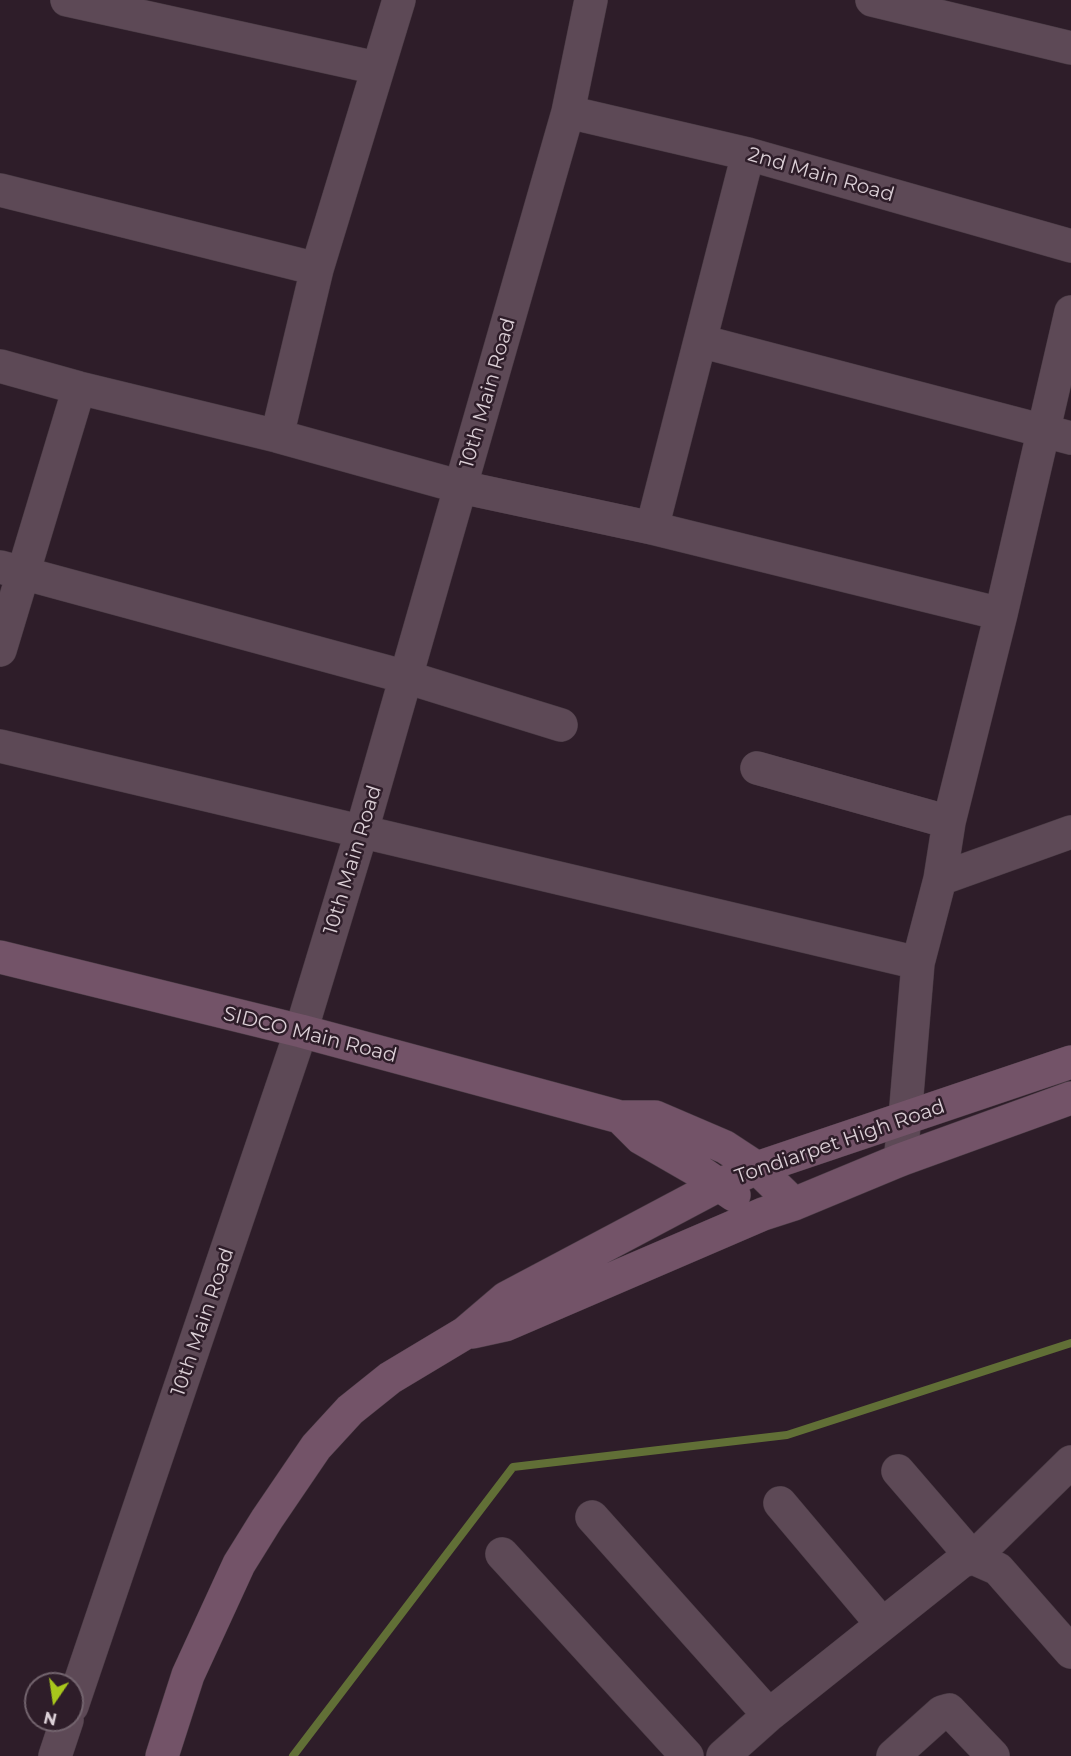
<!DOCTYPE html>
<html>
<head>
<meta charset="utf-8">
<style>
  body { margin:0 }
  #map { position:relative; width:1071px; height:1756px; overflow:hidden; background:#2e1d29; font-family:Montserrat,sans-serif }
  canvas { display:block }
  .north { position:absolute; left:24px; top:1672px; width:60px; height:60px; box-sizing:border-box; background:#2e1d29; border:2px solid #73646e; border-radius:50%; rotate:193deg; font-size:16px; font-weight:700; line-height:24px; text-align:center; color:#dbcfd6 }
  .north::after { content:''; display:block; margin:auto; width:21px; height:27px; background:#a8c71c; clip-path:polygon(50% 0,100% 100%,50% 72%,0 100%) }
</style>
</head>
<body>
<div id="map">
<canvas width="1071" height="1756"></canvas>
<div class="north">N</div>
</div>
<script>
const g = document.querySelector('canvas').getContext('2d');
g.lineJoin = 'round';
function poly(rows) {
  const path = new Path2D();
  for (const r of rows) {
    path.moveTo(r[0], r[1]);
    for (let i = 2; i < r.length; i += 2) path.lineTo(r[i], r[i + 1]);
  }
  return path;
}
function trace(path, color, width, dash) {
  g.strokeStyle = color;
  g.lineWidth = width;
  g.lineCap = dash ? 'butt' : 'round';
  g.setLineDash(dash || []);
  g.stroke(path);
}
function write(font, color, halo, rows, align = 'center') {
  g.font = font + ' Montserrat,sans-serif';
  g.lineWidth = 5;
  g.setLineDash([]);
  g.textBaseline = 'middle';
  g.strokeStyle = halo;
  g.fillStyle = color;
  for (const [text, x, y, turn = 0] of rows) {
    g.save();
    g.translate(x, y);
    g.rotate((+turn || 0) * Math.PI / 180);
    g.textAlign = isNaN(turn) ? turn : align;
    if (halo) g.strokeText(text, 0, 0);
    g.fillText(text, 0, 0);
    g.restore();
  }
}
trace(poly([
  [293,1756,513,1467,787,1435,1071,1343]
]), '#616f36', 8);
const minor = poly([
  [67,0,377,68],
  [872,0,1071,48],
  [568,112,748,154,1071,246],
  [0,190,317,269],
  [700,341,1071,438],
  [0,366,79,388,277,436,461,487,652,528,1001,614],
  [277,436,317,269,399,0],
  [652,528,748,154],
  [0,567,406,677,561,725],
  [0,650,79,388],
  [0,746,918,963],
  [757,768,949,822],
  [940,879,1071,832],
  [900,1160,905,1118,918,963,940,879,949,822,1001,614,1071,312],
  [898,1471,973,1558,1071,1462],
  [780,1503,882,1624],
  [592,1517,769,1715],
  [502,1554,687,1756],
  [72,1706,301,1031,362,830,568,112,591,0],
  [55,1756,67,1720],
  [723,1756,769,1715,962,1561,973,1558,998,1569,1071,1652],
  [893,1756,942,1712,949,1710,993,1756]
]);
const secondary = poly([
  [0,957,301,1031,620,1117,655,1117,725,1147,757,1168,794,1204],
  [620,1117,641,1138,700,1172,734,1195],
  [473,1332,505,1325,763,1214,794,1204,900,1160,1071,1098],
  [162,1756,188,1675,239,1564,267,1519,316,1447,350,1410,390,1378,465,1333,506,1298,719,1185,757,1168,1071,1062]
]);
trace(minor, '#493b44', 34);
trace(secondary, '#493b44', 34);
trace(minor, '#5d4956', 33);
trace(secondary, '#735368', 33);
write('20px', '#dbcfd6', '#2e1d29', [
  ["2nd Main Road",821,175,16],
  ["10th Main Road",488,393,-74],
  ["10th Main Road",353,860,-73],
  ["SIDCO Main Road",310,1035,14],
  ["Tondiarpet High Road",840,1142,-19],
  ["10th Main Road",203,1322,-71]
]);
</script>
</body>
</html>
